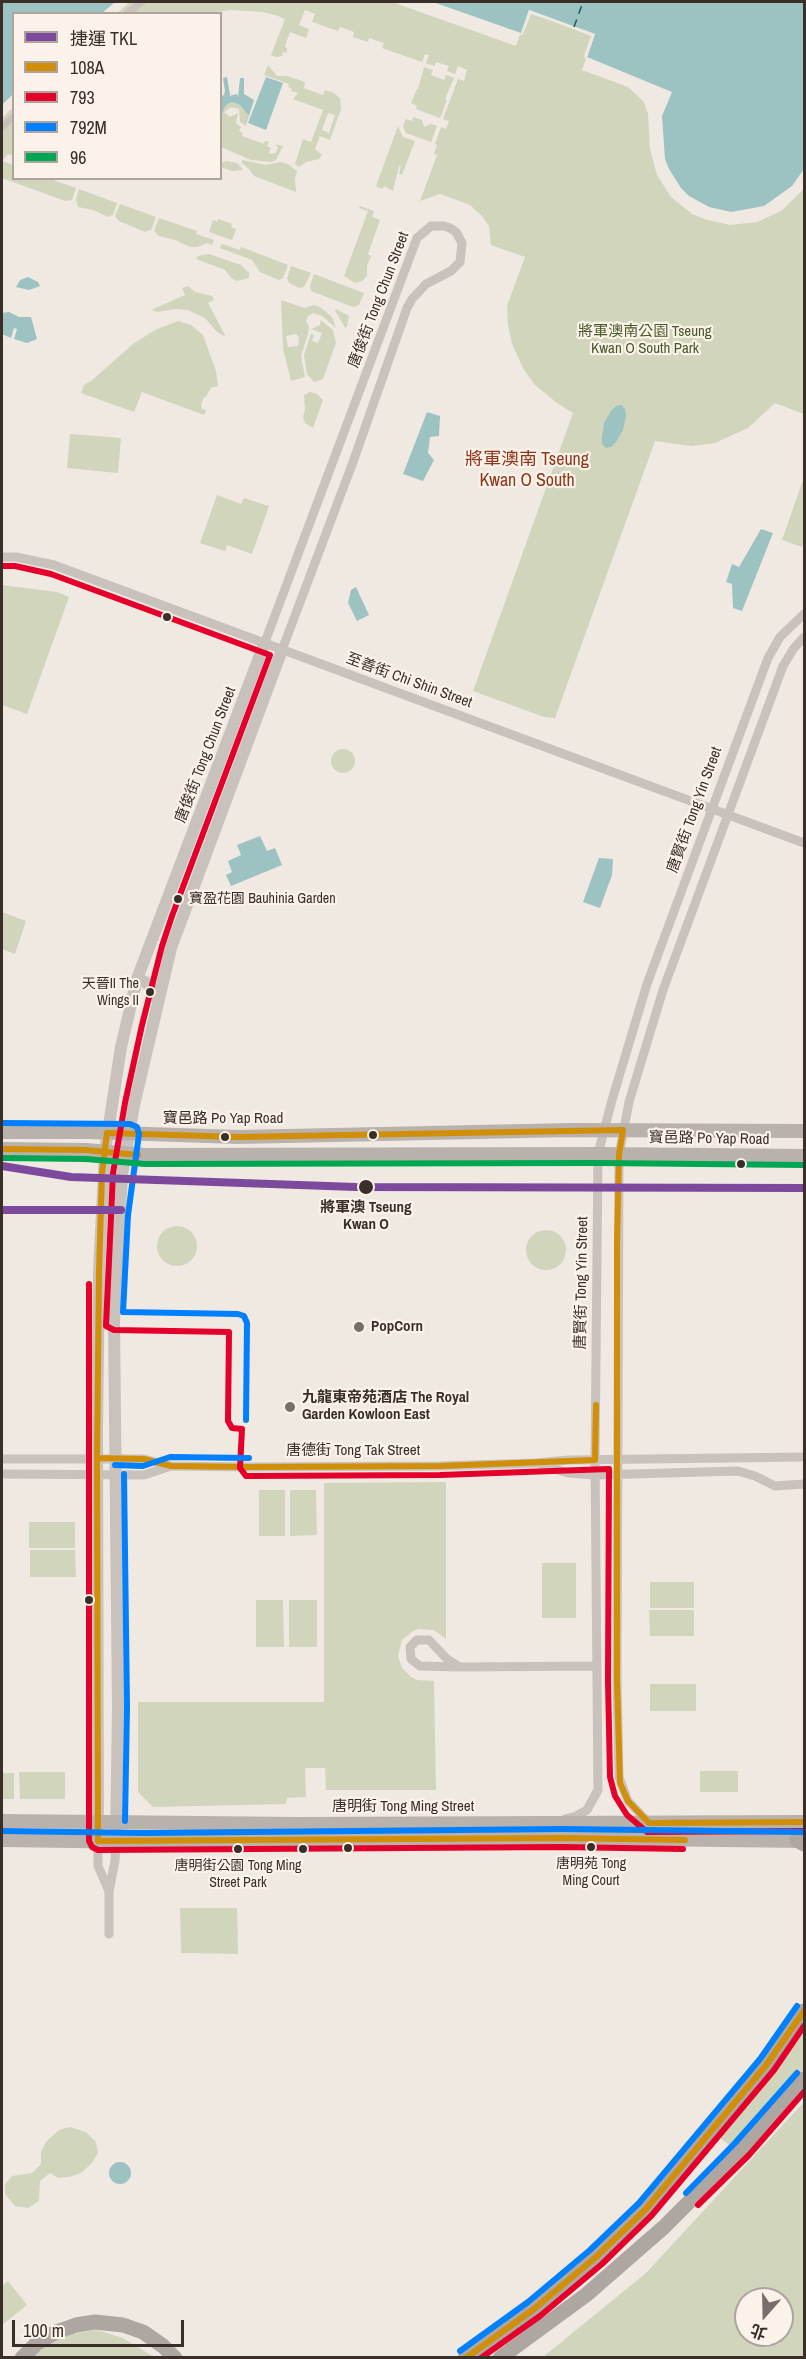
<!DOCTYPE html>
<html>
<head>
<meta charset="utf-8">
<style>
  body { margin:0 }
  #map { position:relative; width:806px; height:2359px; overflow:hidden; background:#efe9e2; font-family:"Archivo Narrow","Noto Sans TC",sans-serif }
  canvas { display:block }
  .frame { position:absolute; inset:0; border:3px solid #3a2e29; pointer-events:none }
  .legend { position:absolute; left:12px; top:12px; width:210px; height:168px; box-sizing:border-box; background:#fbf3ea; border:2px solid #aea49d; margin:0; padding:8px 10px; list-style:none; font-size:18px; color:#3a2e29 }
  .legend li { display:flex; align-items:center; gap:12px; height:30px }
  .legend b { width:30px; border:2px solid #aea49d }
  .north { position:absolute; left:734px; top:2287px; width:60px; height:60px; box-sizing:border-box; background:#fbf3ea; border:2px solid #aea49d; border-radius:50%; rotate:200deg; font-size:16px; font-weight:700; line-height:24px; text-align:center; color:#3a2e29 }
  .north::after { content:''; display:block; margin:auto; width:21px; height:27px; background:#796f6a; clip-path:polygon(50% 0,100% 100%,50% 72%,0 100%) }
  .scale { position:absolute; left:12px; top:2320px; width:172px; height:27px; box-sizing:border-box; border:3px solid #3a2e29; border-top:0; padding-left:8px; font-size:18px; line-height:21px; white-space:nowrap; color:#3a2e29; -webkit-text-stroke:4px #fbf3ea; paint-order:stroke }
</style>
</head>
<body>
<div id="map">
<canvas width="806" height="2359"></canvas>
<div class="frame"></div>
<ul class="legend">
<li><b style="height:8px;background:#7d499d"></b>捷運 TKL</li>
<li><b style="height:8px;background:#d18e08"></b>108A</li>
<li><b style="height:8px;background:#e4002b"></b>793</li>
<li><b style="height:8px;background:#0080ff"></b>792M</li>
<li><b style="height:8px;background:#00a651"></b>96</li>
</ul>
<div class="north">北</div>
<div class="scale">100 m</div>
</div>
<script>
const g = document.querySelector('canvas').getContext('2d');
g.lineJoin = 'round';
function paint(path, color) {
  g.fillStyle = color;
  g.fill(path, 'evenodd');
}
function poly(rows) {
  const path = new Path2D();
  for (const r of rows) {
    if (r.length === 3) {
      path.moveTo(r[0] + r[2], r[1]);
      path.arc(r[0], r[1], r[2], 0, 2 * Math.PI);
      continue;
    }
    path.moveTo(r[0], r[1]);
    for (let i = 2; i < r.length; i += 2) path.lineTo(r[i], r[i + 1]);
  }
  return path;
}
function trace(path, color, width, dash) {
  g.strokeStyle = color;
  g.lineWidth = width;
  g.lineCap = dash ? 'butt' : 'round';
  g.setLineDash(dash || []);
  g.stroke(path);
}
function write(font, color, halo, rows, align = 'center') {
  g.font = font + ' "Archivo Narrow","Noto Sans TC",sans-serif';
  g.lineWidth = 4.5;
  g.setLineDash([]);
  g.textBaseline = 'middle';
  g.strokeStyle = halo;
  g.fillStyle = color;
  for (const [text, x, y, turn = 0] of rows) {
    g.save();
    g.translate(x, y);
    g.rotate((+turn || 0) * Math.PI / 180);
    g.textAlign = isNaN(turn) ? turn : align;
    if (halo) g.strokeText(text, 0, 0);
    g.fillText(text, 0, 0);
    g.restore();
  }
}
paint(poly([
  [130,2,392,2,516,46,529,10,595,34,582,70,628,87,644,102,648,114,650,149,657,175,671,197,692,214,704,219,730,225,757,222,781,211,804,189,804,414,775,403,748,428,715,443,691,446,655,441,555,718,544,717,473,691,573,413,557,403,535,385,524,370,512,344,508,325,507,306,525,257,491,245,489,226,482,216,470,205,440,194,420,201,437,155,434,154,437,145,435,144,441,127,446,129,449,121,443,119,458,79,464,81,467,70,458,66,455,74,447,71,449,66,436,62,434,66,426,63,429,55,425,54,422,62,382,48,384,43,369,38,368,42,353,37,354,32,340,27,338,31,312,22,315,14,305,10,299,25,309,29,306,38,290,32,285,46,287,48,287,53,283,52,282,56,277,57,271,55,285,19,278,16,263,12,232,10,200,14,116,14],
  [268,65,277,76,287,76,305,82,304,88,323,95,325,90,334,93,340,98,341,109,330,140,320,136,315,149,322,155,319,159,306,162,299,167,295,164,303,139,311,142,323,110,293,99,298,93,291,91,292,89,288,87,289,84,264,75],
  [328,113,335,115,329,133,322,130],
  [424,67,433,70,431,75,444,80,446,75,454,78,445,99,447,100,440,118,416,109,417,106,411,103,417,89,418,89],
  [232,102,240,105,249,116,246,126,240,122,239,109,232,107,224,112,230,117,238,113,236,123,241,127,239,131,243,133,242,136,264,144,265,141,269,142,267,146,271,148,269,153,271,154,276,153,278,147,275,144,283,146,276,160,271,162,251,160,221,147,221,116,226,105],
  [13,107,13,156,8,154,2,161,13,165,14,178,50,179,76,188,72,200,65,201,2,178,2,118],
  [413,117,422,120,424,127,431,124,437,126,431,142,406,133,403,126,406,119,412,121],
  [398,126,403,137,415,141,402,175,399,174,401,166,399,166,393,191,384,186,382,189,376,186],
  [242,160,266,165,280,162,288,164,297,171,295,179,296,192,254,176,249,169,242,163],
  [226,161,237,163,243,170,232,171,221,167,221,163],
  [79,189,117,203,113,215,108,217,93,210,78,207,76,199],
  [120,204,156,217,151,230,145,232,119,221,115,216],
  [360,206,374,211,372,217,380,220,368,254,371,256,367,266,367,276,362,281,355,283,344,276,368,211,359,208],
  [159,218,197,231,196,234,214,240,212,245,207,243,198,247,190,247,175,240,159,236,154,231],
  [218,219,232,224,231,227,236,229,232,240,209,232,213,220,217,222],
  [222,244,240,250,241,247,288,265,283,278,279,280,260,272,252,260,220,248],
  [209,254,241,265,249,273,249,278,237,281,232,279,225,270,196,259,198,256],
  [291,266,311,273,304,287,299,288,289,283,287,278],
  [314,274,364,293,359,305,353,307,311,291,310,286],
  [188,286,195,292,212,296,214,300,208,303,226,337,217,332,205,318,188,310,176,309,158,312,151,310,185,295,182,288],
  [281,300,304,308,314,305,320,307,332,317,336,328,322,316,313,313,308,316,306,321,309,326,308,334,301,356,305,377,291,381,283,349],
  [296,334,299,337,298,346,288,347,286,336],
  [336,309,349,316,346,329,335,311],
  [321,320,333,330,336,343,323,379,314,382,307,374,304,355,311,334,314,335,312,341,318,343,322,333,311,329,320,325],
  [178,321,191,325,203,335,216,371,218,386,211,388,206,397,204,397,201,405,202,409,206,410,204,415,142,392,134,412,81,393,84,385,91,381,133,344,155,330],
  [310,392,317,394,323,400,313,428,305,423,303,417,305,409,304,395],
  [70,434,121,438,118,473,67,468],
  [804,477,804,541,802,547,782,540],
  [217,495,241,504,244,498,269,506,252,554,227,545,225,551,200,543],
  [2,585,57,592,69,597,27,714,2,705],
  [343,761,12],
  [2,912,26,921,15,954,2,949],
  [177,1246,20],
  [546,1250,20],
  [446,1482,446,1639,434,1630,419,1629,413,1631,402,1640,398,1656,402,1668,411,1677,417,1680,434,1681,436,1790,326,1790,325,1768,305,1768,306,1797,287,1798,286,1804,153,1807,138,1792,138,1702,324,1702,324,1483],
  [259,1490,285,1490,285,1536,259,1536],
  [290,1490,316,1490,317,1535,290,1536],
  [29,1522,75,1522,75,1548,29,1548],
  [30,1550,75,1550,76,1577,30,1577],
  [542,1563,576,1563,576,1618,542,1618],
  [650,1582,694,1582,694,1608,650,1608],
  [256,1600,283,1600,284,1647,256,1647],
  [289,1600,317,1600,317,1647,289,1647],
  [649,1610,694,1610,694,1636,650,1636],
  [650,1684,696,1684,696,1711,650,1711],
  [700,1771,738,1771,738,1792,700,1792],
  [19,1772,65,1772,65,1799,20,1799],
  [2,1773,14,1773,14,1799,2,1799],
  [180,1908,237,1908,238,1954,181,1953],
  [804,2026,804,2069,734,2149,719,2137,751,2099],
  [804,2102,804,2357,543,2357,646,2273],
  [746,2299,782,2299,782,2335,746,2335],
  [70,2127,86,2132,96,2142,98,2153,91,2164,81,2173,69,2177,58,2178,50,2173,40,2181,39,2201,28,2208,15,2206,5,2194,5,2184,12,2176,32,2173,41,2164,41,2152,46,2142,59,2130],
  [8,2281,27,2305,2,2325,2,2286],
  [97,2330,123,2338,154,2357,30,2358,37,2349,64,2335]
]), '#d0d5bc');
paint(poly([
  [2,2,115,2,102,13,14,14,13,94,2,105],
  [433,2,804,2,804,169,792,186,764,206,731,212,709,207,689,196,681,188,669,169,665,159,662,116,672,92,587,57,595,34,529,10,521,33],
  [227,77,230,95,229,96,237,94,238,97,240,78,244,78,244,94,254,100,249,116,240,105,232,102,226,105,221,116,221,96,224,95,225,91,223,78],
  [266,77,283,83,266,130,248,123],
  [28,277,38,282,40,286,29,290,16,287,20,280],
  [9,312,19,317,31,317,37,339,27,343,14,339,17,329,14,328,11,338,2,334,2,313],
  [621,405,625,409,626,416,623,430,616,442,611,447,606,448,602,444,602,437,604,423,611,411,616,406],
  [427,412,440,416,439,436,430,437,428,453,434,460,423,481,403,474],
  [761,529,773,533,742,611,733,608,732,584,726,582,732,564,739,567],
  [356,587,369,615,357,621,348,603,351,590],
  [260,836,267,851,275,848,282,865,231,886,226,875,232,872,228,861,241,855,237,845],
  [599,858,613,859,612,875,600,908,583,902],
  [120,2173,11]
]), '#9dc2c2');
paint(poly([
  [529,10,595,34,586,60,584,56,591,36,560,24,531,14,523,34,520,36]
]), '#efe9e2');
trace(poly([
  [574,27,583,2]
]), '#1b5b5f', 1.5, [8, 6]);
trace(poly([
  [126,14,142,2],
  [2,127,14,116]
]), '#c9c1bb', 7);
trace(poly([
  [2,557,16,557,54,565,804,843],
  [265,642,417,238,431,226,444,226,450,228,456,232,462,243,460,262,451,271,426,284,412,299,407,308,353,462,282,650],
  [2,1459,144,1459,171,1466,249,1467,440,1466,535,1463,569,1460,804,1457],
  [541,1465,568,1473,596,1475,738,1471,755,1476,775,1486,804,1484],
  [2,1474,144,1475,171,1466],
  [460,1667,447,1659,429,1640,417,1640,410,1647,411,1659,420,1666,460,1667,597,1666],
  [565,1819,576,1816,587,1810,598,1790,595,1460,598,1154,612,1100,647,984,768,658,780,637,804,614],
  [649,1823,628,1801,619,1777,617,1681,619,1155,629,1102,663,990,783,666,794,648,804,637],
  [98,1841,98,1866,109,1891],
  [109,1934,109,1891,115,1861,116,1841]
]), '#c9c1bb', 9);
trace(poly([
  [137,979,145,982,154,990,158,1002],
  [98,1841,97,1429,99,1272,105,1151,121,1047,137,979,265,642],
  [116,1841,118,1707,114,1321,122,1175,134,1105,171,948,282,650]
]), '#c9c1bb', 12);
trace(poly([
  [2,1132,88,1132,238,1137,572,1130,804,1131],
  [2,1149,86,1150,145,1155,598,1154,804,1156],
  [2,1821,298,1824,804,1822],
  [2,1840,145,1842,562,1838,804,1841]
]), '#b9b1ac', 14);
trace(poly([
  [797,1840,804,1844],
  [22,2358,37,2343,56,2332,76,2325,95,2322,123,2325,143,2332,163,2346,175,2358],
  [465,2358,534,2309,596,2257,646,2209,767,2064,804,2011],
  [500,2358,586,2295,664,2227,742,2149,804,2079]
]), '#aea6a0', 15);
trace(poly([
  [2,1149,86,1150,138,1155],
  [97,1458,144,1459,171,1466,249,1467,440,1466,595,1460,596,1405],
  [98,1841,97,1458,99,1272,102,1173,107,1133,238,1137,623,1130,619,1155,617,1244,617,1681,620,1783,628,1801,649,1823,804,1822],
  [98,1841,562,1838,685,1840],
  [466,2358,534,2309,596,2257,646,2209,767,2064,804,2011]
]), '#d18e08', 6);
trace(poly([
  [2,566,15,566,51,574,270,655,172,916,162,946,142,1025,125,1103,113,1173,106,1326,114,1330,229,1332,228,1421,232,1428,242,1429,240,1468,246,1476,440,1475,609,1469,608,1681,610,1777,615,1796,627,1815,647,1832,804,1831],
  [89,1284,89,1841,92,1847,98,1850,562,1847,683,1849],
  [698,2205,749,2155,804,2092],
  [481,2358,540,2316,602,2264,652,2215,774,2070,804,2026]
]), '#e4002b', 6);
trace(poly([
  [2,1123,130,1124,137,1127,139,1134,128,1215,123,1312,238,1314,244,1316,247,1323,246,1420],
  [115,1465,143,1466,170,1457,249,1458],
  [124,1474,127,1707,125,1821],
  [2,1831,145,1833,562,1829,804,1832],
  [686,2193,735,2143,797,2073],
  [460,2351,528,2302,590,2250,639,2203,760,2059,797,2006]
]), '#0080ff', 6);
trace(poly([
  [2,1158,86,1159,145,1164,598,1163,804,1165]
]), '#00a651', 6);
trace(poly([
  [2,1166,71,1177,356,1187,804,1188],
  [2,1210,121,1210]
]), '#7d499d', 8);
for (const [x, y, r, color] of [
  [167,617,5,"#3a2e29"],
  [178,899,5,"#3a2e29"],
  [150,992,5,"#3a2e29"],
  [373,1135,5,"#3a2e29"],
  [225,1137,5,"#3a2e29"],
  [741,1164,5,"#3a2e29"],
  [366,1187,8,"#3a2e29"],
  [359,1327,6,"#796f6a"],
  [290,1407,6,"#796f6a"],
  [89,1600,5,"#3a2e29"],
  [591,1847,5,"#3a2e29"],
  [348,1848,5,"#3a2e29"],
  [238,1849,5,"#3a2e29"],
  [303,1849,5,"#3a2e29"]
]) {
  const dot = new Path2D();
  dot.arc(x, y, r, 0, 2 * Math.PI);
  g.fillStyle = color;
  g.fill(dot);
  trace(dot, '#fbf3ea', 2);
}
write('14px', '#3a2e29', '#fbf3ea', [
  ["寶盈花園 Bauhinia Garden",189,899,"left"],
  ["天晉II The",139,984,"right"],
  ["Wings II",139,1001,"right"],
  ["唐明苑 Tong",591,1864],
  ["Ming Court",591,1881],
  ["唐明街公園 Tong Ming",238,1866],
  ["Street Park",238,1883]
]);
write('15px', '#3a2e29', '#fbf3ea', [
  ["唐俊街 Tong Chun Street",379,300,-69],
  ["至善街 Chi Shin Street",409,681,20],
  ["唐俊街 Tong Chun Street",206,755,-69],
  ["唐賢街 Tong Yin Street",695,810,-70],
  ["寶邑路 Po Yap Road",223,1119],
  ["寶邑路 Po Yap Road",709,1139,1],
  ["唐賢街 Tong Yin Street",582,1283,-89],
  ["唐德街 Tong Tak Street",353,1451],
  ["唐明街 Tong Ming Street",403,1807]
]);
write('15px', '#495a2a', '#fbf3ea', [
  ["將軍澳南公園 Tseung",645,332],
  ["Kwan O South Park",645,349]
]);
write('bold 15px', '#3a2e29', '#fbf3ea', [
  ["將軍澳 Tseung",366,1208],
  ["Kwan O",366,1225]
]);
write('bold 15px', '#3a2e29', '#fbf3ea', [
  ["PopCorn",371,1327],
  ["九龍東帝苑酒店 The Royal",302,1398],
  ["Garden Kowloon East",302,1415]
], 'left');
write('18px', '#8f361b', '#fbf3ea', [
  ["將軍澳南 Tseung",527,460],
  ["Kwan O South",527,481]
]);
</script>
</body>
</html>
